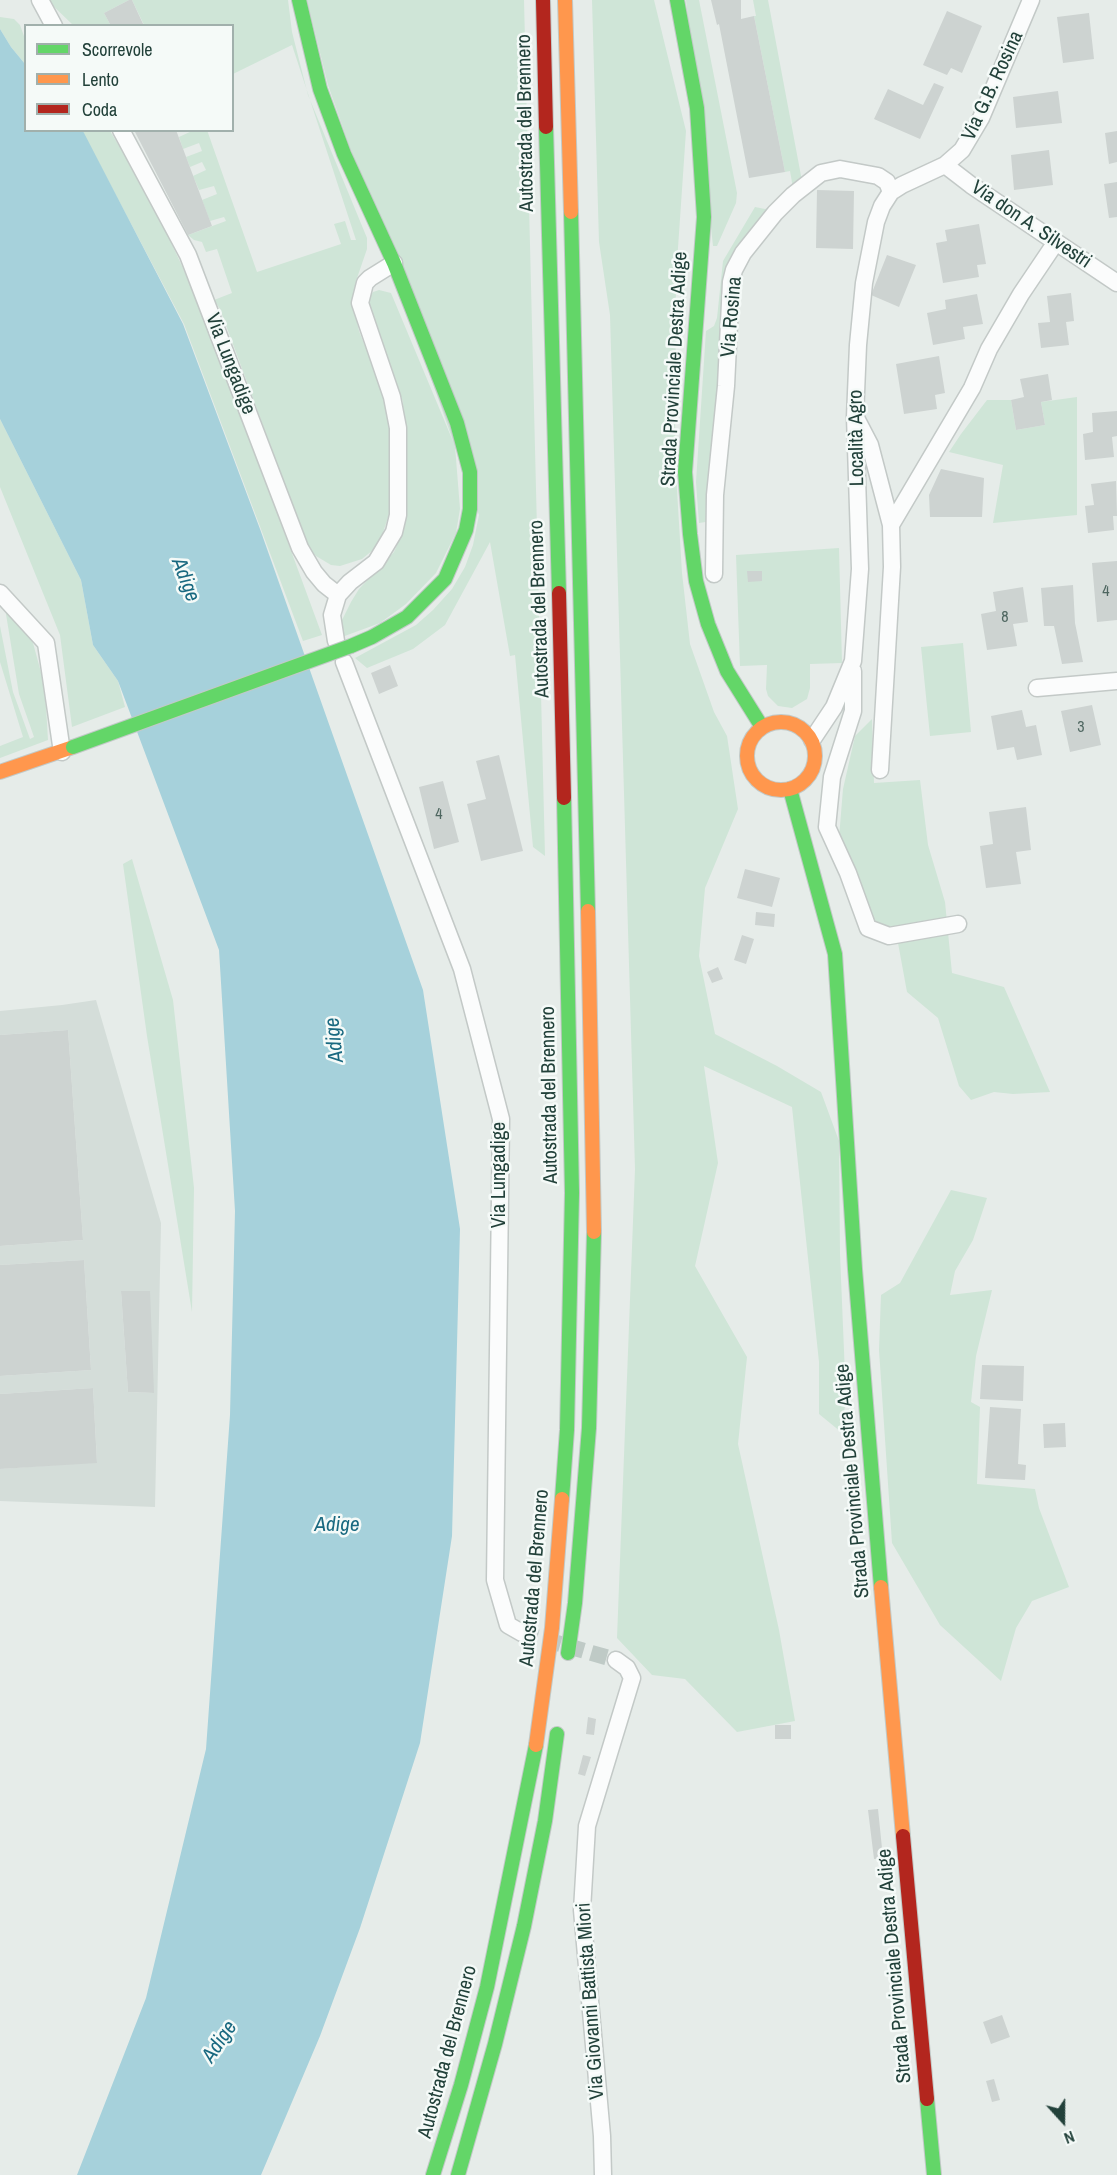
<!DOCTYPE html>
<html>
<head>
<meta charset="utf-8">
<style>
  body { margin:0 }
  #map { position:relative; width:1117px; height:2175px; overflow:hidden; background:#e6ece9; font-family:"Archivo Narrow",sans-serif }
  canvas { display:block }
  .legend { position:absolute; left:24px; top:24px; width:210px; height:108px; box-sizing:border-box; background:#f5faf8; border:2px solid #a1b0ac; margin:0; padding:8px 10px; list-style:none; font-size:18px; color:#22413a }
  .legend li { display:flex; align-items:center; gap:12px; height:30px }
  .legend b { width:30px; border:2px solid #a1b0ac }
  .north { position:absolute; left:1033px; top:2091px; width:60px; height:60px; -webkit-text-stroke:4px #f5faf8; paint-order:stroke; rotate:159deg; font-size:16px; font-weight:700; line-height:24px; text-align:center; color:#22413a }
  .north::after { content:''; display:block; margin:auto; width:21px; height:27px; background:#22413a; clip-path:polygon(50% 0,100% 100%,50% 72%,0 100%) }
</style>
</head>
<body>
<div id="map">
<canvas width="1117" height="2175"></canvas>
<ul class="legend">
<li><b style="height:8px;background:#63d668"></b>Scorrevole</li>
<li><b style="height:8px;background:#ff974d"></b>Lento</li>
<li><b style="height:8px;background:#b3261e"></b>Coda</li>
</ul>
<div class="north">N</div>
</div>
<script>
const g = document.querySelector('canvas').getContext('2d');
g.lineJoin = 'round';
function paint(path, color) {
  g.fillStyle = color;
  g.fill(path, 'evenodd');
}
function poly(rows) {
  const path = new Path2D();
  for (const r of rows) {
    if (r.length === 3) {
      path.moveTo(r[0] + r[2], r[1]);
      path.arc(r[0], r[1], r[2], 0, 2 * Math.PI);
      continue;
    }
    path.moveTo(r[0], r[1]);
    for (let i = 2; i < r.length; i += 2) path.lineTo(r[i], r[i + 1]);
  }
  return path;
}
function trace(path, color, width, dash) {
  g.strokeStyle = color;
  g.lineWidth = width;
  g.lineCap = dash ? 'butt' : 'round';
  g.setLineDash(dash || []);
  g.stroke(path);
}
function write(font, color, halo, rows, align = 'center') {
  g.font = font + ' "Archivo Narrow",sans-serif';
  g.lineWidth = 5;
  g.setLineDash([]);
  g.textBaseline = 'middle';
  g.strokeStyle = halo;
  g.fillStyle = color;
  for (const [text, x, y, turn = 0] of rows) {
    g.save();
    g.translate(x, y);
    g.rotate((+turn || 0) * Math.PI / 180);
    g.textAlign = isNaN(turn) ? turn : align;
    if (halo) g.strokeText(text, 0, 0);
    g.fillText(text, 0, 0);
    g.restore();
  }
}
paint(poly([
  [96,1000,161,1223,155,1507,0,1501,0,1469,97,1462,93,1388,0,1394,0,1376,91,1370,84,1260,0,1265,0,1246,83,1240,68,1030,0,1035,0,1011,62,1005],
  [121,1291,153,1393,128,1392]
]), '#d4ddd9');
paint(poly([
  [47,0,129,0,104,13,111,26,73,25],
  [132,0,288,0,292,32,308,95,367,238,367,249,356,281,352,300,359,331,385,396,389,415,389,514,379,545,362,559,340,566,331,565,316,556,308,547,220,309,214,300,232,293,217,249,206,252,202,242,194,240,188,235,226,221,224,217,210,221,202,200,217,194,214,186,199,190,193,176,206,170,202,162,190,167,186,157,202,151,199,143,183,149,179,137,192,131,207,130,257,272,341,244,334,224,345,221,351,240,356,240,292,45,233,74,232,26,144,25],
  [307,0,524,0,545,856,533,847,515,655,510,656,490,542,445,625,413,649,367,668,355,658,416,625,433,610,452,589,465,567,473,545,479,515,328,85],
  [592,0,654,0,686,131,676,277,675,457,682,573,690,644,714,712,727,736,738,809,705,888,699,956,715,1034,777,1066,821,1092,839,1141,840,1254,846,1399,841,1432,819,1414,819,1362,792,1107,704,1066,718,1163,695,1266,747,1357,738,1444,779,1630,795,1721,737,1732,685,1679,652,1675,617,1638,635,1169,610,315,599,242],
  [686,0,699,0,737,193,736,203,717,246,713,246],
  [753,0,768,0,802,181,793,188,790,171,785,172,754,16,756,16],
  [0,17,14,19,20,25,25,39,25,64,11,47,0,29],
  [82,131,110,131,149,195,182,266,215,344,322,635,303,641,184,324],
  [755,207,765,209,773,207,738,251,731,256,736,258,712,521,699,523,696,482,706,331,714,326,717,318,723,261],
  [379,290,391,293,455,446,460,509,456,533,436,573,406,604,380,623,342,637,342,620,351,602,359,589,394,552,400,538,406,511,403,402,368,308,369,297,373,292],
  [1077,397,1077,515,993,523,1003,465,949,452,961,434,987,400,1011,400,1016,430,1045,425,1041,402],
  [0,419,81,580,93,645,118,681,125,707,72,727,60,635,0,487],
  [839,548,842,663,810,664,810,688,807,699,792,708,778,706,768,696,766,689,767,665,740,666,736,555],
  [5,608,30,637,33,643,42,676,46,707,48,740,0,758,0,746,23,737,0,662,0,626,13,692,30,739,34,737,19,694],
  [963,643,971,732,930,736,921,647],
  [872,719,874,783,920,780,928,845,945,902,952,973,1004,987,1050,1092,1013,1094,994,1092,971,1100,959,1086,938,1018,907,992,898,943,861,931,838,850,843,789,855,736],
  [132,859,173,1000,194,1188,192,1312,147,1036,123,864],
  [951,1190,987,1198,973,1240,955,1271,950,1295,992,1290,976,1356,971,1402,980,1407,977,1484,1035,1489,1039,1508,1069,1587,1032,1601,1016,1628,1001,1681,940,1625,892,1543,879,1350,881,1295,900,1283]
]), '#cfe5d7');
paint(poly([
  [0,29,11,47,25,64,26,130,82,130,84,133,183,324,260,529,423,990,460,1229,452,1536,420,1743,360,1928,320,2036,261,2175,77,2175,146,1998,206,1749,230,1415,235,1211,219,950,118,681,93,645,81,580,0,419]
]), '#a6d1db');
paint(poly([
  [129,0,132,0,144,26,111,26,104,13],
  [711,0,741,0,741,19,754,16,785,172,749,178,719,24,717,25],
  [947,11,982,26,962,73,951,68,947,75,923,65],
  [1089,13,1094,59,1063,63,1057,17],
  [934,83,944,87,920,139,874,119,888,89,923,105],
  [1058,91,1062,123,1016,128,1013,97],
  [134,130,176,130,212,226,188,235],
  [1117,131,1117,162,1109,164,1105,133],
  [1049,150,1053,185,1014,190,1011,155],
  [1117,182,1117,217,1109,218,1104,184],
  [817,190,854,191,853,249,816,248],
  [979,224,986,264,977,265,979,277,943,283,936,243,947,241,945,230],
  [887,255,916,265,899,307,871,295],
  [1071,293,1074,321,1066,322,1069,345,1041,348,1038,323,1050,322,1047,296],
  [977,294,983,324,963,327,965,339,933,345,927,313,946,309,945,300],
  [939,356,945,393,935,395,937,409,904,414,896,364],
  [1048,374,1052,400,1041,402,1045,425,1016,430,1011,400,1024,397,1020,379],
  [1117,411,1117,436,1112,437,1114,457,1085,460,1083,434,1093,432,1092,413],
  [941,469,984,478,982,517,930,517,929,495],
  [1116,481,1117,516,1113,516,1114,530,1088,533,1085,506,1094,505,1091,484],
  [1117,561,1117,620,1097,622,1092,563],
  [747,571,762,571,762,581,748,582],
  [1073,585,1075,623,1083,662,1062,664,1054,626,1044,626,1041,588],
  [1023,587,1028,622,1013,624,1017,646,987,650,981,614,996,611,993,592],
  [390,665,398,686,379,694,371,673],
  [1092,705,1101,745,1070,752,1061,711],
  [1022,710,1026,727,1036,725,1042,755,1017,760,1014,747,997,750,991,716],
  [499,755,523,851,481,861,467,804,486,799,476,761],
  [443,781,459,842,434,849,419,787],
  [1026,807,1031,850,1016,852,1021,884,986,888,980,846,993,844,989,812],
  [745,869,780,878,772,907,737,898],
  [756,912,775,914,774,927,755,925],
  [742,935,754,939,746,964,734,960],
  [718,967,723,979,712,983,707,972],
  [68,1030,83,1240,0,1246,0,1035],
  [84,1260,91,1370,0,1376,0,1265],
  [121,1291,150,1291,154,1393,128,1392],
  [982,1365,1024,1366,1023,1401,980,1399],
  [93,1388,97,1463,0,1469,0,1394],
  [990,1407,1021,1409,1018,1464,1026,1465,1025,1480,985,1478],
  [1065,1423,1066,1447,1044,1448,1043,1424],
  [588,1717,596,1719,594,1735,586,1734],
  [775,1725,791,1725,791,1739,775,1739],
  [583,1755,591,1757,585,1776,578,1774],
  [878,1809,883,1858,874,1859,868,1810],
  [1002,2015,1010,2037,991,2044,983,2022],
  [994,2079,1000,2100,992,2102,986,2081]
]), '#cdd3d1');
trace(poly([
  [522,1633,616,1660]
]), '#bfcac6', 16, [16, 8]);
const street = poly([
  [40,0,54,26],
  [121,130,188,255,300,548,314,572,324,584,338,595],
  [945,165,971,185,1117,283],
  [857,420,870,445,891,525,892,567,880,770],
  [891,525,972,388,989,349,1021,294,1056,242],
  [714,574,715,495,726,386,731,282,734,270,743,253,775,213,793,195,821,173,840,169,878,176,887,182,891,192],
  [0,593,46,643,62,752],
  [336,641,332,615,338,595,350,582,376,562,394,532,398,515,398,428,392,397,360,303,365,283,370,278,394,263],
  [344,662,462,969,501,1119,495,1580,508,1625,522,1633],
  [853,671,853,711,832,777,827,827,848,873,868,928,889,936,958,924],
  [1037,688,1117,681],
  [812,740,834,707,853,661,860,569,855,417,858,345,864,283,876,222,882,206,891,192,902,185,945,165,962,150,981,118,1031,0],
  [603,2175,602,2136,582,1910,587,1826,632,1678,627,1668,616,1660]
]);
const fast = poly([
  [299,0,320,89,344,154,394,263,457,423,470,472,470,509,466,530,445,579,407,617,372,637,351,646],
  [677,0,697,108,704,217,685,472,690,534,696,581,708,624,727,671,762,727],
  [546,127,559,593],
  [571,212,588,911],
  [790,789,835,954,855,1269,881,1587],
  [562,1499,567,1430,572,1193,564,798],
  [568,1653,575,1603,589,1428,594,1232],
  [927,2099,934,2175],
  [433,2175,461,2085,487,1987,536,1745],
  [458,2175,495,2044,524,1926,545,1821,557,1734]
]);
const slow = poly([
  [565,0,571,212],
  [781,756,34],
  [0,772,73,747],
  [588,911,594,1232],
  [881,1587,903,1836],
  [536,1745,552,1628,562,1499]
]);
const jam = poly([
  [543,0,546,127],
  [559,593,564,798],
  [903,1836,927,2099]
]);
trace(street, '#c3c9c7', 19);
trace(fast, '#c2c9c7', 16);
trace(slow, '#c2c9c7', 16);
trace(jam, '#c2c9c7', 16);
trace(street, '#fbfcfc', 16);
trace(fast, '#63d668', 14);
trace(slow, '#ff974d', 14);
trace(jam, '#b3261e', 14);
const fastBridge = poly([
  [73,747,351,646]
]);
trace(fastBridge, '#c2c9c7', 16, []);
trace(fastBridge, '#63d668', 14);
write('16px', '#4e6660', null, [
  ["4",1106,592],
  ["8",1005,618],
  ["3",1081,728],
  ["4",439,815]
]);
write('20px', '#22413a', '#f5faf8', [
  ["Via G.B. Rosina",993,86,-65],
  ["Autostrada del Brennero",526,123,-91],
  ["Via don A. Silvestri",1031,225,34],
  ["Via Rosina",732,317,-85],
  ["Via Lungadige",230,364,69],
  ["Strada Provinciale Destra Adige",675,369,-87],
  ["Località Agro",857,438,-91],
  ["Autostrada del Brennero",540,609,-92],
  ["Autostrada del Brennero",550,1095,-91],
  ["Via Lungadige",500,1175,-90],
  ["Strada Provinciale Destra Adige",853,1481,-95],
  ["Autostrada del Brennero",535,1578,-85],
  ["Strada Provinciale Destra Adige",895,1966,-95],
  ["Via Giovanni Battista Miori",591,2001,-94],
  ["Autostrada del Brennero",448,2052,-75]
]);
write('italic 21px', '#196980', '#f5faf8', [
  ["Adige",185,580,69],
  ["Adige",335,1040,-96],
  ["Adige",337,1525],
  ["Adige",220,2042,-56]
]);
</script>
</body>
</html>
